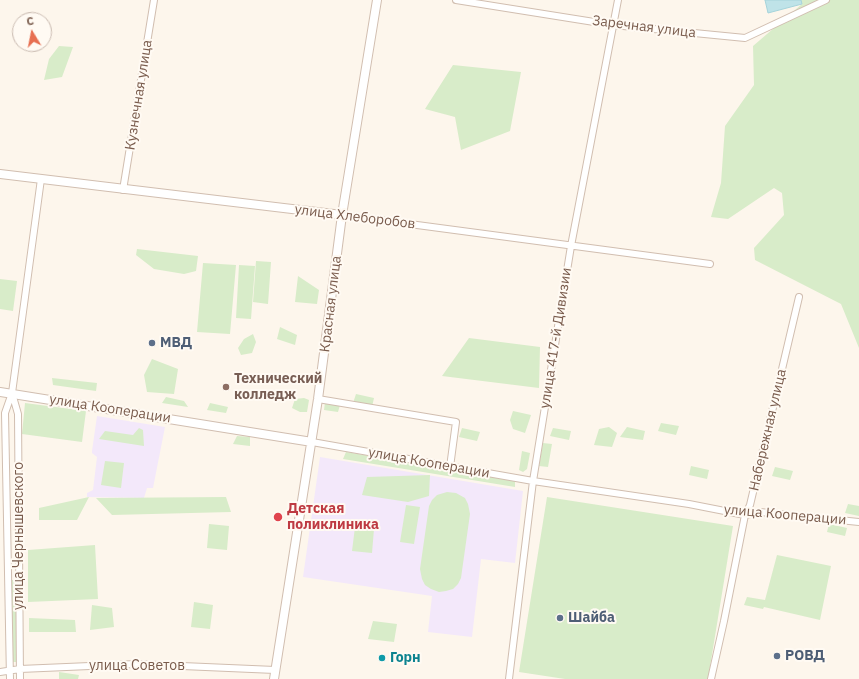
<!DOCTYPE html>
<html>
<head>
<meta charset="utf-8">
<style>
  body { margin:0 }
  #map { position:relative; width:859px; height:679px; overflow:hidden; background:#fdf6ec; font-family:"IBM Plex Sans",sans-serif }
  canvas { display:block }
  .north { position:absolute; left:12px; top:12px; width:40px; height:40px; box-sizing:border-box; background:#fffaf3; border:1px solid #cabbb1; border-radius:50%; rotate:350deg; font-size:11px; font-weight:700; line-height:16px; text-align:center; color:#7a5c4d }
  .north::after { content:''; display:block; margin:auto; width:14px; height:18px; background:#e76f51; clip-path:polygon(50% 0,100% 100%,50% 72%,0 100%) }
</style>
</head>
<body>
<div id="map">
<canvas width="859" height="679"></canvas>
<div class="north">С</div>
</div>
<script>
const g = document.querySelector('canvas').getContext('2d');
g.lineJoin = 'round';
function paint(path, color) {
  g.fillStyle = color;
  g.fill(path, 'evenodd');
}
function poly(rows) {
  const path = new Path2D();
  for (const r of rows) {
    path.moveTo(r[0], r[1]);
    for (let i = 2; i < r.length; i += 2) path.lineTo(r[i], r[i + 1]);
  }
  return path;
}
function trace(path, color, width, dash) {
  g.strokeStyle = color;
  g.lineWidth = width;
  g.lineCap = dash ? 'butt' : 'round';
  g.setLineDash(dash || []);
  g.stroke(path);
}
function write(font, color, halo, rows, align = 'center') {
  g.font = font + ' "IBM Plex Sans",sans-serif';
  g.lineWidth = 4;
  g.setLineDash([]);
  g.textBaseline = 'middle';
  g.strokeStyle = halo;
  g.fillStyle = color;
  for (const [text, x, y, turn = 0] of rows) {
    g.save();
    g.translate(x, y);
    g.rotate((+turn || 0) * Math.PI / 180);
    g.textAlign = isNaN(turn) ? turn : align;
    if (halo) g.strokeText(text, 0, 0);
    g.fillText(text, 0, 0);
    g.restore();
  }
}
paint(poly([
  [97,416,165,427,153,488,147,488,144,498,87,497,87,493,93,490,97,457,92,453,92,451],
  [320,457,523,491,515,563,481,559,472,637,428,632,432,596,303,577]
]), '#f3e8fa');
paint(poly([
  [801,0,859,0,859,348,841,304,755,260,754,248,784,215,782,193,774,188,728,219,711,217,721,183,725,126,754,85,753,46,802,4],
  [59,46,73,47,62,77,44,80,49,59],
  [453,65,521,72,510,131,461,150,455,117,425,109],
  [137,249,198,256,196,271,184,274,154,269,136,255],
  [256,261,271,262,268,304,253,302],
  [203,263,236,265,230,334,197,332],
  [239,265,255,266,251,319,236,318],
  [298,276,319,290,317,304,295,302],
  [0,279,17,281,13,311,0,309],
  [280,327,297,335,295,345,277,339],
  [253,334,256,342,252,353,241,355,238,348,244,339],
  [469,338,540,347,539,388,442,376],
  [152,359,178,369,174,394,147,392,144,375],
  [52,378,97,383,96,391,53,385],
  [356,394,374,398,372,407,353,403],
  [166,397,184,401,188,407,162,403],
  [304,398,309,400,307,412,300,412,292,408,295,399],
  [325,402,340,405,338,412,324,410],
  [25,403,86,411,82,442,22,434],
  [210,403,228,407,226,413,207,410],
  [513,411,531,415,525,433,513,429,510,420],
  [661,423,679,426,676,435,658,431],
  [609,427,617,433,612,447,594,445,599,429],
  [627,427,645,431,643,440,620,437],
  [139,428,143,430,144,446,99,439,105,431,133,435],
  [462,428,480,432,477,441,459,437],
  [553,428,571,431,569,440,550,436],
  [237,436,250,437,250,446,233,444],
  [543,443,552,444,548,467,539,466],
  [522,451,530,453,527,469,523,472,519,470],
  [346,452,515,480,515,487,343,459],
  [105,461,124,463,121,488,101,485],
  [691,466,709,470,707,479,689,475],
  [775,467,793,471,790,480,772,476],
  [430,475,429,496,408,502,362,495,367,477],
  [447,492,456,493,465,498,468,504,470,514,461,578,458,584,453,589,446,591,439,592,431,589,425,585,422,579,420,569,429,506,432,500,437,495],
  [89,497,77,520,39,520,39,508],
  [226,497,231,512,112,515,96,498],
  [547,497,733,526,708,679,565,679,519,672],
  [848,504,859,506,859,516,845,513],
  [406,505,420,507,414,544,400,542],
  [209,524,229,526,227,550,207,548],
  [829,524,847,528,845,536,827,532],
  [355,527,374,529,372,553,352,551],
  [95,545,98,599,28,602,28,550],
  [777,555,831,566,820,620,764,607,763,609,744,605,747,597,765,600],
  [10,580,18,580,17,662,12,662],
  [194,602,213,605,210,629,191,627],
  [92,605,112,608,114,627,90,630],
  [29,618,75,620,76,632,29,632],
  [373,621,397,624,394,642,368,639],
  [59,672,79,675,78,679,59,679]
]), '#d8ecc9');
const water = poly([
  [765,0,801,0,802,4,768,13,765,0]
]);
paint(water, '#bfe3e8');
trace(water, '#a5d3da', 1);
const minor = poly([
  [456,0,613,25,745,38,826,0],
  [123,190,154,0],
  [342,215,710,264],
  [12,393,18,414,20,679],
  [318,399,456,422,450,467],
  [312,442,533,481,689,504,745,515,760,512,859,522],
  [0,672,20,669,136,664,275,670],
  [10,679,5,413,12,393,41,179],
  [509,679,533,481,571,246,618,0],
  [711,679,724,621,745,515,750,505,799,297]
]);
const tertiary = poly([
  [0,174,342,215],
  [0,392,312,442],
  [274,679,318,399,342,215,377,0]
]);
trace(minor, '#d1beb0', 8);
trace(tertiary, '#d1beb0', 10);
trace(minor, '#fff', 6);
trace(tertiary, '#fff', 8);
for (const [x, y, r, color] of [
  [152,343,4,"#5c6f8a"],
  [226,387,4,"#8d6e63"],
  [278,517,5,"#e0444e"],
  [560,618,4,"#5c6f8a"],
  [777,656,4,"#5c6f8a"],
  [382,658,4,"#0f9aa8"]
]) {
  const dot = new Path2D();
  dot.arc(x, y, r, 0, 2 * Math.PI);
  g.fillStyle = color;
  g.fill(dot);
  trace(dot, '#fffaf3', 1.5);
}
write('14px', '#7a5c4d', '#fffaf3', [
  ["Заречная улица",644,27,7],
  ["Кузнечная улица",139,95,-81],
  ["улица Хлеборобов",355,217,7],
  ["Красная улица",331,304,-83],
  ["улица 417-й Дивизии",556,338,-81],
  ["улица Кооперации",110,409,9],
  ["Набережная улица",768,430,-77],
  ["улица Кооперации",429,463,10],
  ["улица Кооперации",785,515,5],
  ["улица Чернышевского",19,536,-90],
  ["улица Советов",137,666]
]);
write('bold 14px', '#4e5e75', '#fffaf3', [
  ["МВД",160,343],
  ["Шайба",568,618],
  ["РОВД",785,656]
], 'left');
write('bold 14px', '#785e54', '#fffaf3', [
  ["Технический",234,379],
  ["колледж",234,395]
], 'left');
write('bold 14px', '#be3a42', '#fffaf3', [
  ["Детская",287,509],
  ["поликлиника",287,525]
], 'left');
write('bold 14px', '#0d838f', '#fffaf3', [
  ["Горн",390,658]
], 'left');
</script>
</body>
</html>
